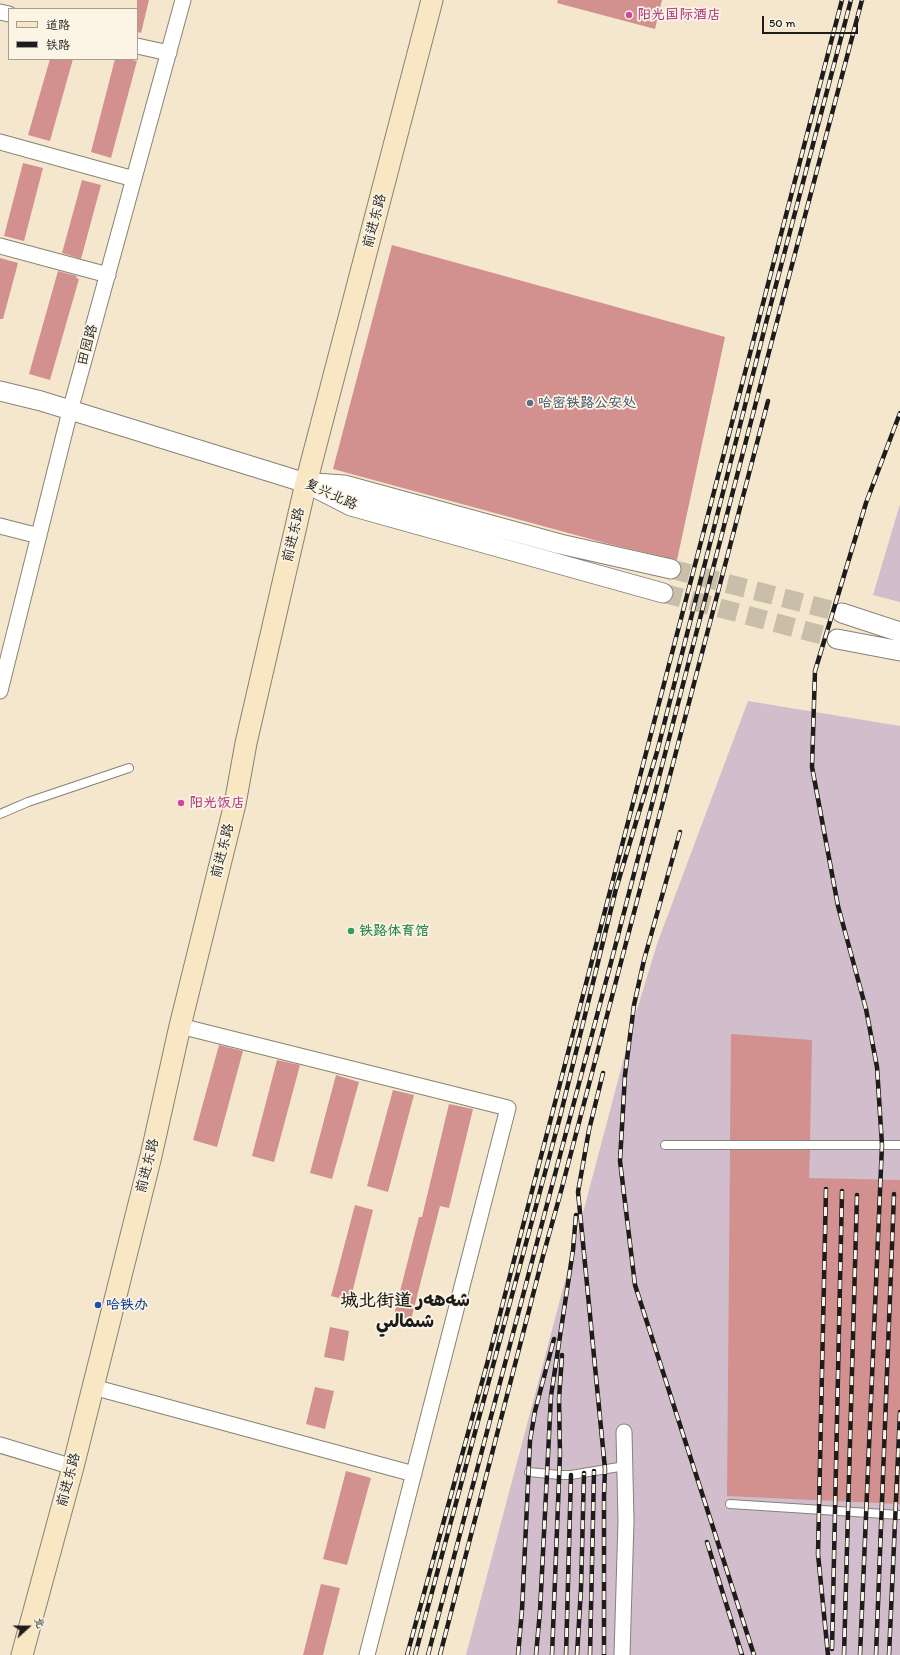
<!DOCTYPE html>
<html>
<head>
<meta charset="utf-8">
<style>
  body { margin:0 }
  #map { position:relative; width:900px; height:1655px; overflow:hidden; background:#f4e7cd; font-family:Itim,"LXGW WenKai TC",sans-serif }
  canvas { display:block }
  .legend { position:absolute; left:8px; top:8px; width:130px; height:52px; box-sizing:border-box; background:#fcf5e5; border:1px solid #a29e95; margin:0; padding:5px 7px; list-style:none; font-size:12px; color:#1c1c1c }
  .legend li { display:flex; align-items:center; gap:8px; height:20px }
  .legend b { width:20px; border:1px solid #a29e95 }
  .north { position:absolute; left:8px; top:1607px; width:40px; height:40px; -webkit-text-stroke:3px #fcf5e5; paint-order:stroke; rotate:69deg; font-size:11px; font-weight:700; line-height:16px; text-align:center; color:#1c1c1c }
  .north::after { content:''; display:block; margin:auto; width:14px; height:18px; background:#1c1c1c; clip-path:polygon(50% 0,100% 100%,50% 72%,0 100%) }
  .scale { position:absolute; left:762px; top:16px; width:96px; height:18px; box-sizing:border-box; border:2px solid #1c1c1c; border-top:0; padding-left:5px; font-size:12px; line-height:14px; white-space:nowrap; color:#1c1c1c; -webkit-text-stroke:3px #fcf5e5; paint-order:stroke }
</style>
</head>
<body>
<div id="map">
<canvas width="900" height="1655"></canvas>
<ul class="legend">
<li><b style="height:5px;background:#f9e7c3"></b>道路</li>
<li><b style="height:5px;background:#1c1c1c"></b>铁路</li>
</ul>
<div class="north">北</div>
<div class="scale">50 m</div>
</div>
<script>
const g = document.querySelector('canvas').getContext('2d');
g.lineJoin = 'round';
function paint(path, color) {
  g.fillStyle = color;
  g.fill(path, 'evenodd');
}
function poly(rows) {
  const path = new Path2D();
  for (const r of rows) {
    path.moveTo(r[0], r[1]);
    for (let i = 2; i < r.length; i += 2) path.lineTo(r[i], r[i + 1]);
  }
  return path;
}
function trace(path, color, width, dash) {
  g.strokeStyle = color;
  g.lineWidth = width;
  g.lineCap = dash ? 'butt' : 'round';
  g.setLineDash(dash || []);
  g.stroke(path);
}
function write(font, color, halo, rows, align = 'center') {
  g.font = font + ' Itim,"Playpen Sans Arabic","LXGW WenKai TC",sans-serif';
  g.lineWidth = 3.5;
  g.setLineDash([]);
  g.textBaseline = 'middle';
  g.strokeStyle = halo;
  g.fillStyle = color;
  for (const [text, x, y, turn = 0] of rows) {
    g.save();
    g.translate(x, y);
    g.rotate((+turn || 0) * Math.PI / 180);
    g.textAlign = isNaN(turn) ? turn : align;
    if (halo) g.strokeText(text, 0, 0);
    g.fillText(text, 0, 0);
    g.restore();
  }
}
paint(poly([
  [900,504,900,602,873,595],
  [748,701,900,726,900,1655,466,1655,635,1016,657,944]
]), '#d1bdcb');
paint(poly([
  [137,0,149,0,141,33,137,32],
  [558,0,662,0,655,29,557,3],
  [50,59,73,59,50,141,28,135],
  [115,59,128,59,137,61,111,158,91,152],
  [23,163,43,168,24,241,4,236],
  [82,180,101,185,81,259,62,253],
  [392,245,725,337,677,560,605,543,333,469],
  [0,258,18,263,3,319,0,319],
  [58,271,77,276,76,278,79,279,50,380,29,374],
  [731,1034,812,1040,810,1140,730,1140],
  [219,1045,243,1051,217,1147,193,1140],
  [277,1060,300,1065,274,1162,252,1156],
  [336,1075,359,1082,332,1179,310,1173],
  [393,1090,414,1095,388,1192,367,1186],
  [449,1104,473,1109,449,1208,440,1206,411,1320,394,1315,419,1217,422,1217],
  [730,1150,810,1150,809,1178,900,1180,900,1504,727,1496],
  [355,1205,373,1210,350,1301,331,1296],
  [330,1327,349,1331,344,1361,324,1357],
  [315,1387,334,1391,325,1429,306,1424],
  [346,1471,371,1478,347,1565,323,1559],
  [321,1584,340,1588,323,1655,303,1655]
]), '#d2918f');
trace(poly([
  [671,569,842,613],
  [663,593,837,639]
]), '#c9beaa', 19, [19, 10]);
const service = poly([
  [0,814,28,802,129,768],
  [665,1145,900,1145],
  [529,1472,559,1475,571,1475,625,1466],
  [730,1504,900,1515]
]);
const minor = poly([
  [0,12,9,14],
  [137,46,169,53],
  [0,142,134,179],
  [0,246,108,275],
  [0,526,39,536],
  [0,691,70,411,183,0],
  [180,1026,508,1108,367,1655],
  [93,1387,414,1474],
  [0,1445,73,1467],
  [622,1655,626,1521,624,1432]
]);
const tertiary = poly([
  [0,391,41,401,306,483,351,506,663,593],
  [314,483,344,485,560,544,671,569],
  [842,613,900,632],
  [837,639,900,651]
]);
const secondary = poly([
  [22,1655,73,1467,151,1156,180,1026,235,804,246,743,306,483,432,0]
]);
trace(service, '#888274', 10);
trace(minor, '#888274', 17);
trace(tertiary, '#888274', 21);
trace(secondary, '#888274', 23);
trace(service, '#fff', 8);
trace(minor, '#fff', 15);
trace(tertiary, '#fff', 19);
trace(secondary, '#f9e7c3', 21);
const rail = poly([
  [680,832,644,960,634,1005,625,1075,620,1161,635,1285,754,1655],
  [603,1073,589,1130,578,1192,605,1469,604,1496,604,1655],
  [826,1189,818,1554,828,1655],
  [707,1542,742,1655],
  [832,1649,842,1191],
  [407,1655,487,1364,842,0],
  [415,1655,560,1117,616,889,657,752,767,319,851,0],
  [428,1655,614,951,769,352,862,0],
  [440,1655,543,1256,560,1195,768,401],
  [518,1655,522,1610,530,1441,535,1411,554,1339],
  [536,1655,540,1611,551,1396,573,1250,576,1215],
  [552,1655,560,1454,559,1399,562,1355],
  [566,1655,571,1475],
  [577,1655,581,1589,584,1473],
  [590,1655,594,1471],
  [844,1655,857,1195],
  [860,1655,882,1145,877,1067,866,1009,838,906,812,767,815,671,866,503,900,413],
  [876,1655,894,1194],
  [889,1655,900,1412]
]);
trace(rail, '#1c1c1c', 4.5);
trace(rail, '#fcf5e5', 3, [9]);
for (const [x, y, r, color] of [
  [629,15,4,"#d1479c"],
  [530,403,4,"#5c6f8a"],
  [181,803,4,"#d1479c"],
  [351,931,4,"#2e9e5b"],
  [98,1305,4,"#1a4fb4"]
]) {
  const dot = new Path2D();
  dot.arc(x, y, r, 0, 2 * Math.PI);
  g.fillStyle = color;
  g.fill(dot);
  trace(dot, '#fcf5e5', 1.5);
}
write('bold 14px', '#b23c85', '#fcf5e5', [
  ["阳光国际酒店",637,15],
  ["阳光饭店",189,803]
], 'left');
write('14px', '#1c1c1c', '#fcf5e5', [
  ["前进东路",375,221,-75],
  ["田园路",88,345,-75],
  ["复兴北路",331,495,24],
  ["前进东路",294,535,-77],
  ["前进东路",223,851,-76],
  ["前进东路",148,1166,-76],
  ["前进东路",69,1480,-75]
]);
write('bold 14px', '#4e5e75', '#fcf5e5', [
  ["哈密铁路公安处",538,403]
], 'left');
write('bold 14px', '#27864d', '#fcf5e5', [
  ["铁路体育馆",359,931]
], 'left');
write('bold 14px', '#164399', '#fcf5e5', [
  ["哈铁办",106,1305]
], 'left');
write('bold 18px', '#1c1c1c', '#fcf5e5', [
  ["城北街道 شەھەر",405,1301],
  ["شىمالىي",405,1322]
]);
</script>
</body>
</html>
